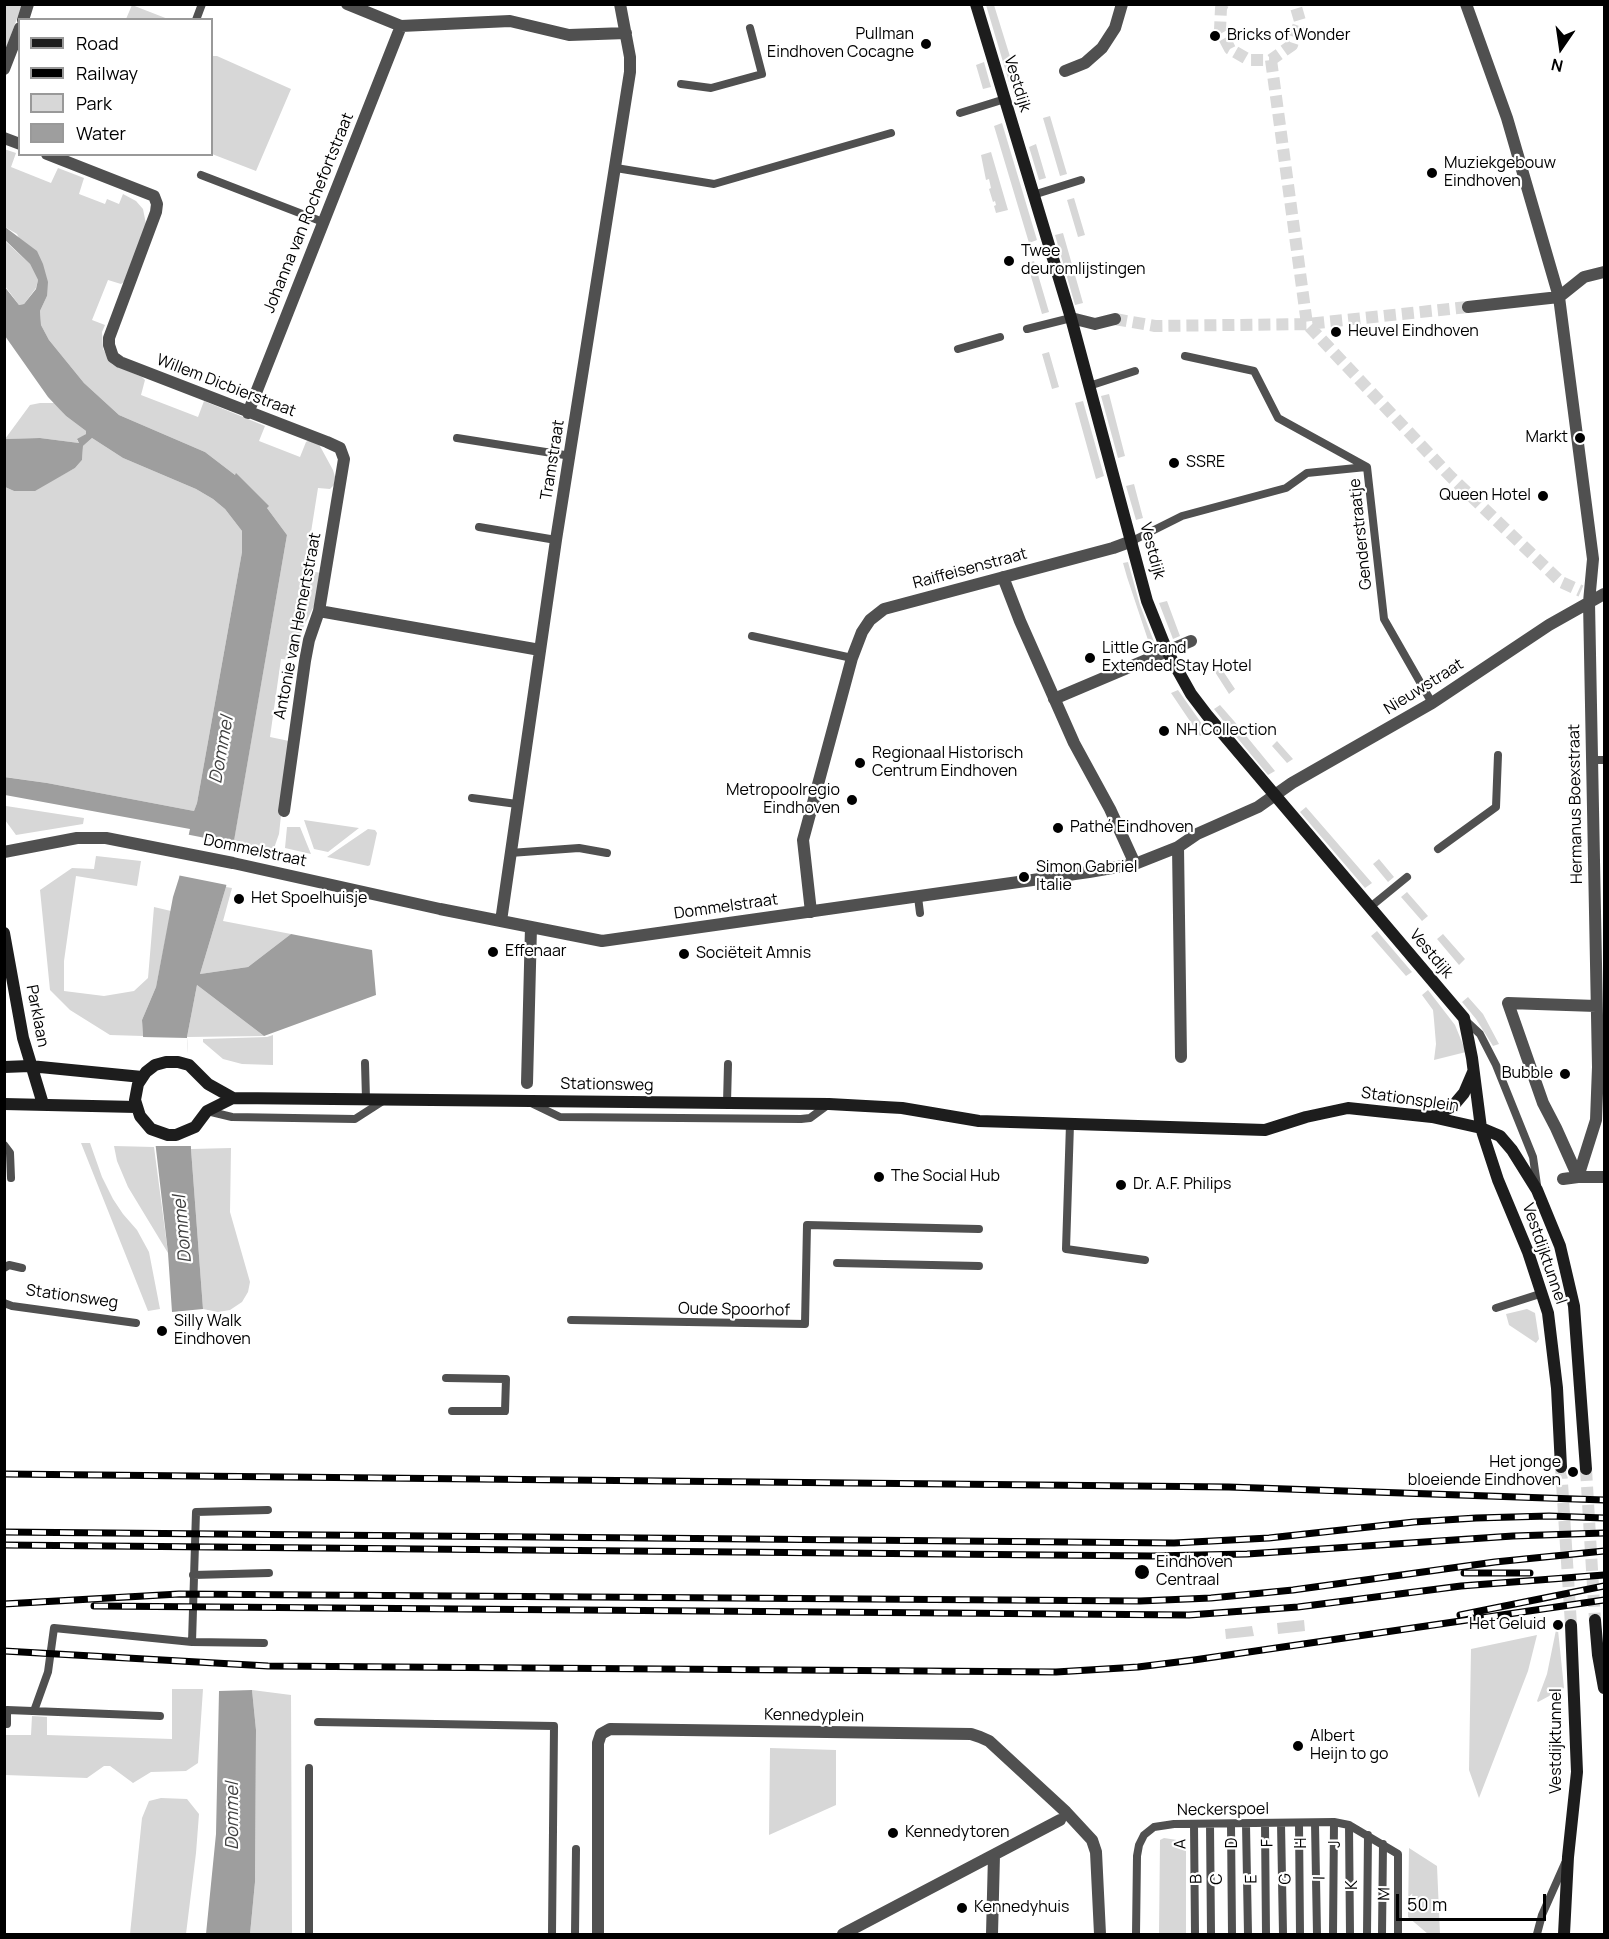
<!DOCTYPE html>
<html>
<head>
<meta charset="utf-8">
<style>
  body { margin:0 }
  #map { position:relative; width:1609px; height:1939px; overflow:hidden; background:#fff; font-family:Manrope,sans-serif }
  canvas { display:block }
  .frame { position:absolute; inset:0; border:6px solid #000; pointer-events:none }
  .legend { position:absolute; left:18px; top:18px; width:195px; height:138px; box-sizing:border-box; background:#fff; border:2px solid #999; margin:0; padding:8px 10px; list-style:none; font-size:18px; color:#000 }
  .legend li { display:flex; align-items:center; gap:12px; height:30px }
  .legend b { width:30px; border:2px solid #999 }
  .north { position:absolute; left:1531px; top:18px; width:60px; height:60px; -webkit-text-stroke:4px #fff; paint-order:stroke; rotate:193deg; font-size:16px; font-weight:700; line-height:24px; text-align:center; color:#000 }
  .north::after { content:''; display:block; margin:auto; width:21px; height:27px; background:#000; clip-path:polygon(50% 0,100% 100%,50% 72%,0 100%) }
  .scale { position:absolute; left:1396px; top:1894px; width:150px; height:27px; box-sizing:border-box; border:3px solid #000; border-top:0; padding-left:8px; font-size:18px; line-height:21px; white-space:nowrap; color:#000; -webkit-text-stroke:4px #fff; paint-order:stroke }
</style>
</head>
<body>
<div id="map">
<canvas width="1609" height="1939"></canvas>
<div class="frame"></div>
<ul class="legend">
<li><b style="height:8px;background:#1d1d1d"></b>Road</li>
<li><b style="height:8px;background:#000"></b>Railway</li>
<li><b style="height:16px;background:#d7d7d7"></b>Park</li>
<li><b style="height:16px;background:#9e9e9e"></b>Water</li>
</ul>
<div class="north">N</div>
<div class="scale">50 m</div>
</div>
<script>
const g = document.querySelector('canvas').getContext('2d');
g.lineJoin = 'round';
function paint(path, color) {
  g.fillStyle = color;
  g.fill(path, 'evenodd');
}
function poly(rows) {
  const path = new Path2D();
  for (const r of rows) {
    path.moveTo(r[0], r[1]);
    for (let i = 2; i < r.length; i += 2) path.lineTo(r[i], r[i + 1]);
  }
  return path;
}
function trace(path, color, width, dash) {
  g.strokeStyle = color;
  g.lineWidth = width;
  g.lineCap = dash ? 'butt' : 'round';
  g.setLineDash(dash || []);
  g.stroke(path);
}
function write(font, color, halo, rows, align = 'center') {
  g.font = font + ' Manrope,sans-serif';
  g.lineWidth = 4.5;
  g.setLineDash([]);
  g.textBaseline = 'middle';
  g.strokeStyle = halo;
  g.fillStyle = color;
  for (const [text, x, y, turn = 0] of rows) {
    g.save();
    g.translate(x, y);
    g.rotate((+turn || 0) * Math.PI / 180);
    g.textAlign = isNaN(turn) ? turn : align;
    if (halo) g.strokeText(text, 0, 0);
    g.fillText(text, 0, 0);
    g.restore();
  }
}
paint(poly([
  [5,5,22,5,5,51],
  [132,5,168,19,126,19],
  [986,5,994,5,1017,79,1009,82],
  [212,56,217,56,291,89,256,171,212,154],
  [984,62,991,87,983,89,976,65],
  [1050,116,1067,174,1060,176,1043,118],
  [1002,123,1037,240,1029,243,994,126],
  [1036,144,1046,178,1039,180,1029,147],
  [4,149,16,153,11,167,51,183,58,168,84,178,79,194,105,204,107,199,119,204,123,194,136,201,143,209,146,224,124,282,121,284,108,280,92,320,105,325,102,332,103,349,112,364,142,377,145,380,141,395,198,417,204,401,265,426,259,441,300,457,306,442,315,437,333,470,335,477,334,485,330,489,318,488,305,570,321,573,318,598,303,628,293,660,281,659,270,737,289,741,279,834,273,851,234,840,287,535,267,508,235,475,205,452,119,415,84,383,49,340,41,325,40,311,47,296,17,234,5,227],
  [991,152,1008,210,996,213,994,206,996,205,995,201,993,202,989,189,991,188,989,179,986,180,981,155],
  [1074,198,1085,235,1078,237,1067,200],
  [1063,233,1083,303,1075,305,1055,235],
  [4,240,30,264,38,280,36,288,24,304,19,305,5,286],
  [1034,261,1049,312,1042,314,1027,263],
  [1049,352,1059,387,1052,389,1042,354],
  [1109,394,1125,456,1118,458,1101,396],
  [1083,401,1104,476,1096,479,1075,403],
  [40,403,55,403,66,416,86,431,86,434,77,440,79,443,40,438,5,439,30,405],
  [92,438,123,458,196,489,213,499,225,509,242,531,242,552,197,803,194,811,47,783,5,777,5,487,14,491,51,481,75,468,82,460,83,446],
  [1134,484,1143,518,1136,520,1126,486],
  [1128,562,1140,605,1156,647,1151,649,1127,577,1123,563],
  [1167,601,1180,636,1173,639,1159,603],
  [1221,668,1235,689,1229,694,1215,672],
  [1178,690,1207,731,1200,736,1171,693],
  [1220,705,1234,721,1275,771,1268,775,1229,728,1214,709],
  [1277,741,1293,759,1287,763,1272,746],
  [4,807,6,806,84,818,83,824,16,835,5,820],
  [1306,807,1372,883,1365,888,1300,812],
  [304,820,359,828,328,852,314,849],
  [287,827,300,827,311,854,285,848],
  [368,829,375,830,377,833,370,865,368,866,327,857],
  [96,856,141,861,137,886,76,876,64,961,64,991,104,996,134,991,148,978,154,907,171,911,156,987,142,1020,143,1036,110,1035,70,1010,50,990,40,890,72,868,94,869],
  [1379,859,1394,877,1388,882,1373,864],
  [226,887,232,888,223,921,291,934,248,967,200,974],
  [1407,892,1428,916,1422,921,1401,897],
  [1377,931,1412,972,1406,976,1371,936],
  [1443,934,1465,959,1459,965,1437,939],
  [197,985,264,1036,187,1037],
  [1428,990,1455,1025,1466,1052,1434,1060,1436,1044,1434,1020,1433,1010,1422,995],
  [1468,997,1483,1014,1499,1044,1493,1046,1476,1019,1462,1002],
  [273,1035,273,1065,242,1064,223,1059,203,1042,203,1039,267,1037],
  [81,1143,90,1143,102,1177,113,1199,123,1214,137,1230,149,1252,160,1309,148,1311],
  [114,1146,154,1147,168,1253,128,1187,117,1161],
  [231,1148,230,1212,250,1282,248,1292,242,1302,230,1310,218,1312,203,1309,191,1149],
  [1527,1309,1535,1313,1539,1339,1536,1343,1509,1325,1506,1314],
  [1304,1620,1305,1631,1278,1634,1277,1623],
  [1252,1626,1254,1636,1226,1639,1225,1629],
  [1556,1630,1558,1630,1564,1688,1538,1702,1537,1701,1547,1674],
  [1537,1635,1528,1671,1479,1798,1469,1770,1471,1649],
  [172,1689,203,1689,198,1763,186,1771,151,1772,133,1783,110,1766,104,1766,87,1778,5,1775,5,1735,31,1735,32,1716,47,1717,47,1735,172,1739],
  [252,1690,291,1695,292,1934,250,1934,255,1882,256,1730],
  [770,1748,836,1750,836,1805,769,1835],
  [161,1798,187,1799,199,1814,196,1853,186,1934,130,1934,142,1818,149,1801],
  [1164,1838,1177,1840,1184,1846,1186,1850,1186,1934,1159,1934,1160,1840],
  [1409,1848,1437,1866,1440,1934,1428,1934,1408,1917]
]), '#d7d7d7');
paint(poly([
  [5,227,37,251,43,264,48,282,47,296,40,311,41,325,49,340,84,383,119,415,205,452,235,475,236,473,269,506,267,508,287,535,226,887,200,974,248,967,291,934,372,950,376,995,264,1036,197,985,187,1037,191,1149,203,1309,172,1312,168,1253,143,1036,142,1020,156,987,173,897,179,878,190,829,5,795,4,777,47,783,194,811,197,803,242,552,242,531,225,509,213,499,196,489,123,458,92,438,83,446,82,460,75,468,35,491,14,491,5,487,5,439,40,438,79,443,77,439,86,434,86,431,66,416,48,397,5,336,4,286,19,305,24,304,36,289,38,280,30,264,5,240],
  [252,1690,256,1730,255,1882,250,1934,206,1934,216,1834,219,1691]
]), '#9e9e9e');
paint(poly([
  [185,834,236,844,227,885,177,875],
  [142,1037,187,1038,194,1146,153,1146]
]), '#fff');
trace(poly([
  [1223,4,1221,8,1220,30,1230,49,1249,60,1271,60,1292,45,1300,21,1295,4],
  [1271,60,1307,324,1450,476,1561,582,1581,591],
  [1115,319,1155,326,1307,324,1468,307]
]), '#d9d9d9', 12, [12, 6]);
trace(poly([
  [1561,1467,1571,1625],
  [1586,1469,1595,1620]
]), '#d9d9d9', 12, [12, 6]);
trace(poly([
  [196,20,202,4],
  [681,84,711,88,762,74,750,28],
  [960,113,1005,99],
  [616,168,714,184,891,133],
  [201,175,323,222],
  [1033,195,1081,180],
  [1027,329,1071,318],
  [958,349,1000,337],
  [1185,356,1254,371,1278,418,1367,467,1384,619,1432,703],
  [1089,386,1135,371],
  [457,438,571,456],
  [479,527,556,540],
  [1132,541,1182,516,1286,488,1307,473,1366,467],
  [752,636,852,658],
  [1592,760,1604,760],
  [472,798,517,804],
  [1438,849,1496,807,1498,755],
  [510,853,579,848,607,853],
  [918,897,920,913],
  [1369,908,1407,877],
  [1465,1020,1480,1034,1496,1065,1533,1157,1537,1185],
  [365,1063,366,1099],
  [531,1103,560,1117,801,1119,810,1118,829,1104],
  [727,1103,728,1064],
  [207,1111,232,1117,355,1119,383,1101],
  [1070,1124,1066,1249,1145,1260],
  [4,1145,10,1153,11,1178],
  [837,1263,979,1266],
  [4,1268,9,1265,22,1268],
  [4,1303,12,1306,136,1323],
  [1496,1308,1543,1293],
  [571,1320,805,1324,807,1225,979,1229],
  [446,1378,506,1379,505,1411,452,1411],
  [193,1575,269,1573],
  [192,1642,196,1512,268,1510],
  [34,1711,48,1672,54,1628,192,1642,264,1643],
  [318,1722,554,1726,552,1934],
  [4,1724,7,1724,7,1710,160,1716],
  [309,1768,309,1934],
  [1281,1823,1283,1934],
  [1299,1823,1300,1934],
  [1315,1823,1317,1934],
  [1194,1824,1195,1934],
  [1210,1824,1211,1934],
  [1231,1824,1232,1934],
  [1246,1824,1248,1934],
  [1265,1824,1266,1934],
  [1349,1825,1350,1934],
  [575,1934,576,1849],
  [1136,1934,1137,1856,1139,1845,1144,1835,1154,1827,1174,1824,1334,1822,1349,1825,1398,1854,1398,1934],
  [1333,1934,1334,1822],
  [1367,1934,1368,1835],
  [1382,1934,1383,1844],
  [1537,1934,1542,1915,1565,1863]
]), '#505050', 8);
trace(poly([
  [347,4,401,26,510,21,569,35,626,33],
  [1466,4,1507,118,1559,297,1593,559,1589,602,1598,1067,1596,1120,1578,1177],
  [23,20,28,4],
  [4,69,20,28],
  [1065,71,1085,63,1102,48,1115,28,1122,4],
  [4,138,20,144],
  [47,154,154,196,157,204,156,212,109,338,109,345,113,357,120,362,327,442,340,448,344,459,319,611,309,640,305,661,284,811],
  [1559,297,1584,277,1604,272],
  [1468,307,1559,297],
  [1071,318,1095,324,1115,319],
  [248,413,401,26],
  [1003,577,1020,621,1074,743,1110,809,1135,864],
  [319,611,540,650],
  [1054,699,1191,641],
  [1178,847,1181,1057],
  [4,852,77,838,106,838,233,863,440,909,602,941,1089,872,1135,864,1178,847,1197,834,1258,807,1292,783,1432,703,1549,625,1604,594],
  [811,912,803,840,852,658,862,632,870,620,884,609,1113,548,1132,541],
  [501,921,556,540,630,72,630,57,620,4],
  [527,1083,531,927],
  [1578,1177,1556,1128,1543,1103,1508,1003,1596,1006],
  [1563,1179,1578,1177,1604,1177],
  [598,1934,598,1743,601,1734,610,1729,971,1734,980,1737,989,1741,1066,1812,1092,1840,1096,1852,1100,1934],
  [843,1934,1060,1820],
  [992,1934,994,1855]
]), '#505050', 12);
trace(poly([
  [976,4,1071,318,1147,601,1167,651,1191,694,1207,715,1464,1018,1472,1058,1481,1128,1498,1180,1528,1252,1548,1313,1557,1388,1561,1467],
  [4,933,23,1038,43,1104],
  [4,1067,30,1066,142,1077],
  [233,1098,207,1111,195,1127,176,1135,168,1135,151,1129,140,1116,135,1100,138,1084,146,1072,155,1065,166,1062,178,1062,189,1065,208,1084,233,1098,829,1104,902,1108,979,1121,1265,1130,1306,1117,1348,1108,1432,1117,1481,1128,1500,1136,1512,1150,1537,1190,1560,1246,1574,1306,1586,1469],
  [4,1104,136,1107],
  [1432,1117,1453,1106,1464,1093,1473,1072],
  [1595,1620,1598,1655,1604,1688],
  [1564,1934,1568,1857,1577,1772,1571,1625]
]), '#1d1d1d', 12);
const rail = poly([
  [4,1474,1229,1487,1604,1500],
  [4,1532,1174,1543,1269,1538,1414,1522,1476,1518,1549,1516,1604,1518],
  [4,1545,1152,1556,1247,1554,1513,1536,1604,1533],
  [1464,1573,1530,1573],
  [4,1604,179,1594,1140,1601,1211,1598,1293,1590,1495,1562,1604,1551],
  [94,1606,1189,1615,1298,1607,1461,1586,1604,1575],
  [1460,1615,1604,1586],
  [4,1651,268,1666,1056,1672,1138,1667,1194,1660,1604,1600]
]);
trace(rail, '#000', 7);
trace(rail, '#fff', 4.5, [14]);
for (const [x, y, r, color] of [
  [1215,36,6,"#000"],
  [926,44,6,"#000"],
  [1432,173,6,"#000"],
  [1009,261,6,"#000"],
  [1336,332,6,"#000"],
  [1580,438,6,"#000"],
  [1174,463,6,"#000"],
  [1543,496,6,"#000"],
  [1090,658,6,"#000"],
  [1164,731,6,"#000"],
  [860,763,6,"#000"],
  [852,800,6,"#000"],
  [1058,828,6,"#000"],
  [1024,877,6,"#000"],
  [239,899,6,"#000"],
  [493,952,6,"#000"],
  [684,954,6,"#000"],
  [1565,1074,6,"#000"],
  [879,1177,6,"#000"],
  [1121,1185,6,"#000"],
  [162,1331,6,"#000"],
  [1573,1472,6,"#000"],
  [1142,1572,8,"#000"],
  [1558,1625,6,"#000"],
  [1298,1746,6,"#000"],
  [893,1833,6,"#000"],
  [962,1908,6,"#000"]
]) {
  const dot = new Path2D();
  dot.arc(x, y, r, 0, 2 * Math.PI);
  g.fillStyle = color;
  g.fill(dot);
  trace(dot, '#fff', 2);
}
write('16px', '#000', '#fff', [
  ["Pullman",914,35,"right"],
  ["Eindhoven Cocagne",914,53,"right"],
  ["Bricks of Wonder",1227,36],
  ["Muziekgebouw",1444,164],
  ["Eindhoven",1444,182],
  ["Twee",1021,252],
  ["deuromlijstingen",1021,270],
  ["Heuvel Eindhoven",1348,332],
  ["Markt",1568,438,"right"],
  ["SSRE",1186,463],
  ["Queen Hotel",1531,496,"right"],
  ["Little Grand",1102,649],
  ["Extended Stay Hotel",1102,667],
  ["NH Collection",1176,731],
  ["Regionaal Historisch",872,754],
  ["Centrum Eindhoven",872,772],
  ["Metropoolregio",840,791,"right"],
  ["Eindhoven",840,809,"right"],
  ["Pathé Eindhoven",1070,828],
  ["Simon Gabriel",1036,868],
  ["Italie",1036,886],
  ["Het Spoelhuisje",251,899],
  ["Effenaar",505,952],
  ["Sociëteit Amnis",696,954],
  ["Bubble",1553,1074,"right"],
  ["The Social Hub",891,1177],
  ["Dr. A.F. Philips",1133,1185],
  ["Silly Walk",174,1322],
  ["Eindhoven",174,1340],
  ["Het jonge",1561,1463,"right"],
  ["bloeiende Eindhoven",1561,1481,"right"],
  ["Eindhoven",1156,1563],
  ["Centraal",1156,1581],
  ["Het Geluid",1546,1625,"right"],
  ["Albert",1310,1737],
  ["Heijn to go",1310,1755],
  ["Kennedytoren",905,1833],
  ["Kennedyhuis",974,1908]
], 'left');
write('16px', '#000', '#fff', [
  ["Vestdijk",1017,84,73],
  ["Johanna van Rochefortstraat",309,213,-68],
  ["Willem Dicbierstraat",226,386,21],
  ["Tramstraat",553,460,-81],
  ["Genderstraatje",1361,534,-96],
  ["Vestdijk",1152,551,75],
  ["Raiffeisenstraat",970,569,-15],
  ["Antonie van Hemertstraat",298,626,-79],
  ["Nieuwstraat",1424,687,-32],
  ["Hermanus Boexstraat",1576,804,-91],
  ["Dommelstraat",255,851,12],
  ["Dommelstraat",726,907,-8],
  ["Vestdijk",1431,954,50],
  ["Parklaan",37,1016,79],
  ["Stationsweg",607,1085,1],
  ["Stationsplein",1410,1100,8],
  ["Vestdijktunnel",1544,1254,71],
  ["Stationsweg",72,1297,8],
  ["Oude Spoorhof",734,1310,1],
  ["Kennedyplein",814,1716,1],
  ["Vestdijktunnel",1557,1741,-90],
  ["Neckerspoel",1223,1810,-1],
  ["D",1233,1843,-90],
  ["F",1268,1843,-91],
  ["H",1302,1843,-90],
  ["A",1181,1844,-91],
  ["J",1336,1844,-90],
  ["I",1320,1878,-89],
  ["B",1197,1879,-91],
  ["C",1218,1879,-90],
  ["E",1252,1879,-91],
  ["G",1286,1879,-91],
  ["K",1353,1885,-90],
  ["M",1385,1894,-89]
]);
write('italic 18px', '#3f3f3f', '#fff', [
  ["Dommel",222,750,-80],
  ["Dommel",183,1229,-95],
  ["Dommel",233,1816,-90]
]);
</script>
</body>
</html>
